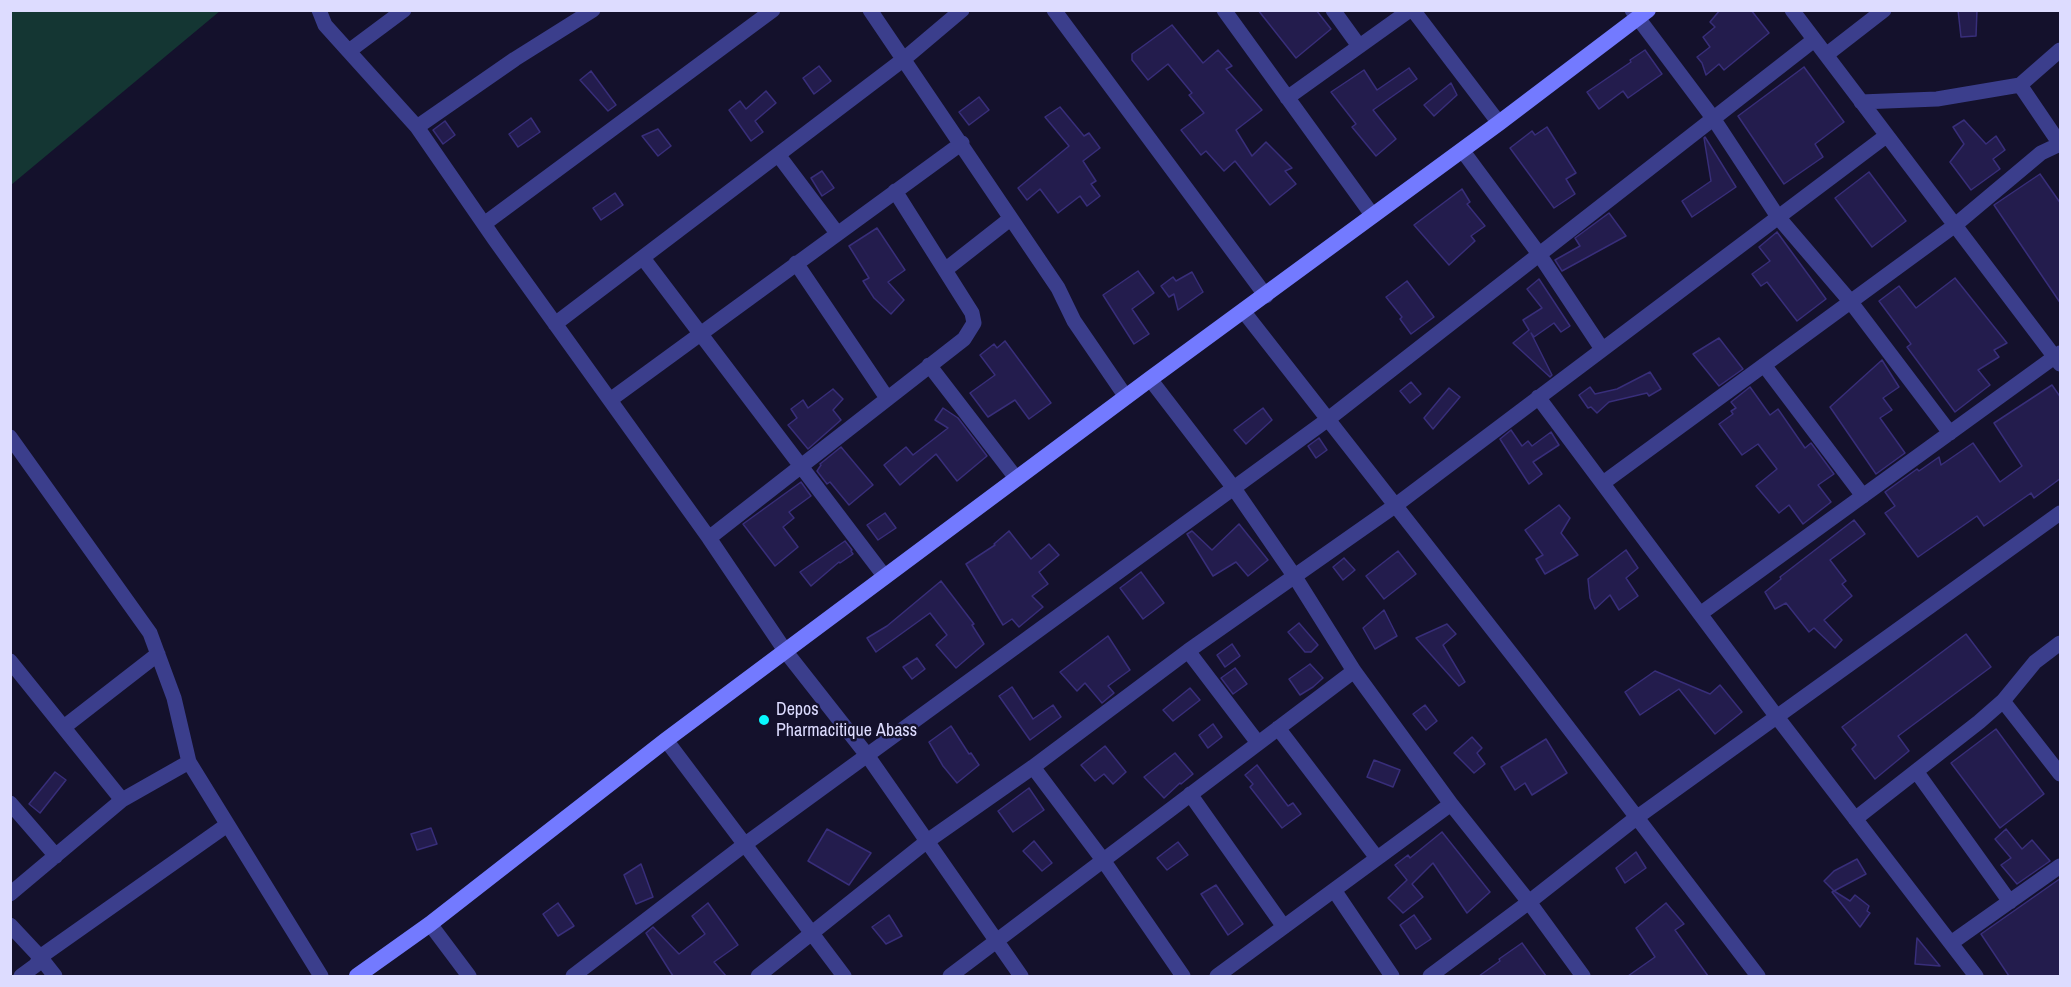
<!DOCTYPE html>
<html>
<head>
<meta charset="utf-8">
<style>
  body { margin:0 }
  #map { position:relative; width:2071px; height:987px; overflow:hidden; background:#14112c; font-family:"Archivo Narrow",sans-serif }
  canvas { display:block }
  .frame { position:absolute; inset:0; border:12px solid #dddcff; pointer-events:none }
</style>
</head>
<body>
<div id="map">
<canvas width="2071" height="987"></canvas>
<div class="frame"></div>
</div>
<script>
const g = document.querySelector('canvas').getContext('2d');
g.lineJoin = 'round';
function paint(path, color) {
  g.fillStyle = color;
  g.fill(path, 'evenodd');
}
function poly(rows) {
  const path = new Path2D();
  for (const r of rows) {
    path.moveTo(r[0], r[1]);
    for (let i = 2; i < r.length; i += 2) path.lineTo(r[i], r[i + 1]);
  }
  return path;
}
function trace(path, color, width, dash) {
  g.strokeStyle = color;
  g.lineWidth = width;
  g.lineCap = dash ? 'butt' : 'round';
  g.setLineDash(dash || []);
  g.stroke(path);
}
function write(font, color, halo, rows, align = 'center') {
  g.font = font + ' "Archivo Narrow",sans-serif';
  g.lineWidth = 5;
  g.setLineDash([]);
  g.textBaseline = 'middle';
  g.strokeStyle = halo;
  g.fillStyle = color;
  for (const [text, x, y, turn = 0] of rows) {
    g.save();
    g.translate(x, y);
    g.rotate((+turn || 0) * Math.PI / 180);
    g.textAlign = isNaN(turn) ? turn : align;
    if (halo) g.strokeText(text, 0, 0);
    g.fillText(text, 0, 0);
    g.restore();
  }
}
paint(poly([
  [11,10,220,10,220,11,11,185]
]), '#143633');
const building = poly([
  [1258,10,1316,10,1331,29,1296,58,1258,10],
  [1720,10,1751,10,1769,33,1724,70,1719,64,1706,75,1702,63,1697,57,1710,47,1703,37,1715,27,1710,22,1720,10],
  [1958,10,1977,10,1976,36,1961,37,1958,10],
  [1172,25,1203,63,1218,50,1232,66,1226,69,1262,110,1236,130,1252,156,1266,142,1292,168,1285,171,1296,184,1270,205,1235,161,1224,171,1206,151,1201,155,1181,130,1204,113,1189,95,1192,93,1168,64,1148,80,1132,60,1132,54,1172,25],
  [1645,50,1662,74,1628,98,1623,91,1599,109,1587,92,1631,62,1630,60,1645,50],
  [819,66,831,81,814,94,803,78,819,66],
  [1804,67,1844,122,1815,144,1823,157,1784,184,1738,116,1804,67],
  [1409,68,1417,79,1373,110,1396,139,1376,156,1352,127,1356,124,1331,92,1364,70,1377,90,1409,68],
  [591,71,616,105,608,111,580,80,591,71],
  [1451,83,1457,95,1434,116,1424,105,1451,83],
  [766,91,776,103,755,121,763,132,751,141,729,110,740,101,746,109,766,91],
  [979,97,989,110,969,125,959,112,979,97],
  [1060,107,1084,136,1089,133,1100,148,1083,161,1096,181,1091,184,1100,196,1087,206,1080,196,1058,213,1040,189,1027,200,1018,188,1069,146,1045,117,1060,107],
  [531,118,540,132,518,147,509,134,531,118],
  [1964,120,1986,144,1996,136,2005,150,1993,159,2000,169,1971,190,1950,162,1964,144,1953,127,1964,120],
  [445,121,455,135,443,144,433,130,445,121],
  [1547,127,1576,173,1566,179,1575,194,1554,208,1510,148,1532,131,1535,135,1547,127],
  [658,129,671,146,658,156,642,136,658,129],
  [1705,137,1736,187,1692,217,1682,201,1711,181,1704,138,1705,137],
  [822,171,834,188,822,196,811,178,822,171],
  [1869,172,1906,221,1872,247,1835,198,1869,172],
  [2040,174,2061,204,2061,304,1994,205,2040,174],
  [1462,189,1470,202,1467,204,1485,226,1471,236,1475,241,1449,265,1414,225,1462,189],
  [615,193,623,205,601,220,593,208,615,193],
  [1609,213,1626,236,1562,271,1555,260,1580,246,1575,238,1609,213],
  [877,228,905,270,888,282,904,300,891,314,874,298,863,281,869,278,849,246,877,228],
  [1777,232,1826,299,1797,321,1767,282,1761,286,1752,274,1770,261,1759,247,1777,232],
  [1138,271,1154,293,1132,309,1149,334,1134,344,1103,295,1138,271],
  [1192,272,1203,292,1178,310,1174,294,1169,297,1161,286,1173,277,1176,281,1192,272],
  [1955,278,2007,343,1994,350,1999,357,1978,370,1990,385,1955,412,1907,347,1911,344,1879,301,1899,286,1916,308,1955,278],
  [1539,279,1570,326,1561,332,1554,323,1534,337,1531,333,1552,375,1550,377,1513,343,1529,330,1523,320,1542,308,1527,289,1539,279],
  [1407,281,1434,317,1411,334,1400,319,1402,317,1386,297,1407,281],
  [1719,338,1743,369,1719,386,1693,354,1719,338],
  [1005,341,1051,403,1029,419,1015,400,988,417,970,393,995,375,980,355,994,344,997,348,1005,341],
  [1882,360,1899,387,1883,398,1892,410,1880,418,1905,453,1876,474,1830,407,1882,360],
  [1650,372,1661,389,1649,396,1647,393,1609,402,1597,413,1591,407,1588,408,1579,395,1590,387,1595,394,1617,389,1650,372],
  [1411,382,1421,394,1410,403,1400,391,1411,382],
  [2052,385,2061,398,2061,478,2034,498,2031,493,1984,526,1977,516,1918,557,1885,513,1895,506,1885,492,1917,469,1919,471,1939,457,1941,465,1973,443,2000,482,2022,466,1994,423,2052,385],
  [1750,387,1770,415,1778,409,1805,448,1811,443,1834,474,1818,485,1831,502,1803,524,1789,505,1779,513,1756,486,1777,469,1758,444,1742,455,1719,424,1733,414,1731,411,1736,408,1731,402,1750,387],
  [1449,388,1460,397,1433,429,1424,418,1449,388],
  [833,389,843,399,833,410,841,420,808,449,788,425,797,418,791,409,803,400,808,408,833,389],
  [943,408,958,418,987,456,957,481,936,454,900,485,884,465,906,447,913,455,948,428,935,420,943,408],
  [1263,408,1272,420,1246,444,1234,430,1263,408],
  [1511,430,1522,446,1528,441,1532,446,1551,432,1559,445,1533,462,1542,474,1529,484,1500,439,1511,430],
  [1319,438,1327,450,1316,458,1308,446,1319,438],
  [841,447,873,485,849,505,830,482,827,484,817,471,821,465,820,464,841,447],
  [801,482,811,496,789,512,794,518,783,527,798,547,775,566,743,524,801,482],
  [1559,505,1570,518,1561,533,1578,555,1545,574,1536,559,1543,555,1525,530,1559,505],
  [885,513,896,528,878,540,867,525,885,513],
  [1854,520,1865,534,1830,560,1846,581,1842,584,1852,596,1824,620,1842,640,1835,648,1814,628,1809,632,1786,603,1775,609,1765,592,1781,579,1780,577,1854,520],
  [1239,524,1268,560,1248,576,1236,562,1213,576,1187,534,1192,531,1212,550,1239,524],
  [1009,531,1031,559,1049,544,1059,555,1039,572,1048,584,1032,596,1043,607,1019,627,1012,619,1003,625,966,564,995,545,994,544,1009,531],
  [845,541,852,550,851,551,853,554,840,563,839,562,811,586,800,572,845,541],
  [1626,550,1638,568,1626,578,1638,596,1619,610,1610,595,1595,609,1590,598,1588,579,1626,550],
  [1398,551,1416,574,1384,599,1366,576,1398,551],
  [1344,558,1355,570,1343,580,1333,567,1344,558],
  [1141,572,1164,603,1143,619,1120,588,1141,572],
  [941,581,974,624,972,625,984,644,956,668,936,645,947,635,930,613,876,652,867,638,887,626,941,581],
  [1384,610,1397,636,1375,649,1363,628,1384,610],
  [1299,623,1318,645,1311,652,1305,652,1288,632,1299,623],
  [1447,624,1456,634,1443,645,1465,682,1459,686,1416,638,1447,624],
  [1966,634,1991,667,1898,736,1909,751,1875,779,1852,749,1856,745,1842,727,1966,634],
  [1108,636,1130,670,1108,686,1114,693,1102,703,1085,683,1077,691,1060,672,1108,636],
  [1232,644,1240,656,1225,667,1217,655,1232,644],
  [917,658,925,669,912,679,903,667,917,658],
  [1310,664,1323,678,1313,687,1300,695,1289,679,1310,664],
  [1235,668,1247,684,1233,694,1221,678,1235,668],
  [1655,671,1710,694,1720,685,1742,712,1715,734,1679,689,1640,715,1625,692,1655,671],
  [1012,687,1033,719,1053,705,1061,717,1030,740,999,696,1012,687],
  [1190,688,1200,700,1173,721,1163,710,1190,688],
  [1425,705,1437,721,1426,730,1413,714,1425,705],
  [1213,724,1222,737,1208,748,1199,735,1213,724],
  [951,726,969,754,971,753,979,765,957,783,943,766,929,742,951,726],
  [1996,729,2044,794,2000,828,1951,763,1996,729],
  [1472,737,1482,748,1477,753,1485,764,1474,773,1454,753,1472,737],
  [1546,739,1567,773,1532,795,1525,783,1515,790,1501,767,1546,739],
  [1105,746,1126,772,1113,784,1104,774,1095,781,1081,765,1105,746],
  [1175,753,1193,774,1181,784,1180,783,1164,798,1144,777,1175,753],
  [1374,760,1400,770,1393,787,1367,777,1374,760],
  [1257,765,1288,806,1293,803,1301,814,1282,828,1250,787,1253,784,1245,775,1257,765],
  [55,772,66,780,40,813,29,804,55,772],
  [1029,788,1044,810,1013,832,998,811,1029,788],
  [431,828,437,844,417,850,411,834,431,828],
  [827,829,871,853,849,885,808,861,827,829],
  [2006,829,2022,849,2032,840,2050,861,2017,884,2001,865,2011,858,1995,839,2006,829],
  [1442,832,1490,892,1467,913,1433,863,1412,884,1423,897,1403,913,1388,898,1407,880,1395,865,1408,855,1410,858,1442,832],
  [1034,841,1052,863,1042,871,1023,851,1034,841],
  [1178,842,1188,855,1167,870,1157,858,1178,842],
  [1636,852,1646,868,1625,883,1616,868,1636,852],
  [1857,859,1866,874,1834,891,1850,901,1855,895,1869,906,1867,911,1870,913,1860,927,1832,892,1834,891,1824,881,1834,871,1857,859],
  [641,864,653,897,636,904,624,875,641,864],
  [2061,878,2061,976,2009,976,1981,934,2061,878],
  [1216,885,1243,924,1228,935,1201,894,1216,885],
  [558,903,574,926,558,936,543,914,558,903],
  [708,903,738,945,714,962,726,976,673,976,646,933,653,927,679,954,705,934,692,916,708,903],
  [1666,903,1684,924,1675,930,1708,976,1628,976,1655,957,1636,928,1666,903],
  [889,915,902,936,886,944,872,927,889,915],
  [1414,915,1431,939,1416,949,1400,925,1414,915],
  [1917,938,1940,966,1915,964,1917,938],
  [1522,943,1546,976,1479,976,1500,961,1499,959,1522,943]
]);
paint(building, '#231c4d');
trace(building, '#382e7a', 1.5);
trace(poly([
  [319,10,325,25,417,127,495,240,709,538,786,652,867,755,1021,976],
  [870,10,1058,288,1074,321,1126,397],
  [1054,10,1266,296],
  [1224,10,1373,216],
  [1333,10,1359,46],
  [1413,10,1499,123],
  [1632,10,1713,118,1778,217,1850,301,1950,433],
  [1792,10,2060,364],
  [349,51,404,10],
  [1826,55,1884,10],
  [2020,85,2060,144],
  [1287,98,1410,10],
  [1861,102,1937,99,2020,85,2060,50],
  [417,127,515,59,593,10],
  [1462,150,1539,254,1602,349],
  [779,156,837,233],
  [484,224,773,10],
  [643,258,885,577],
  [796,263,887,398],
  [945,270,1010,219],
  [1244,312,1528,675,1758,976],
  [555,324,904,59,962,10],
  [929,365,1016,478],
  [1764,365,1863,496],
  [1150,379,1233,487,1295,577,1354,671,1451,804,1529,902,1583,976],
  [1538,397,1777,717,1976,976],
  [610,400,962,143],
  [10,437,150,633,174,698,189,762],
  [1603,483,1954,226,2041,153,2060,144],
  [709,538,964,339,974,323,972,313,895,191],
  [1700,614,2060,353],
  [1188,651,1258,743],
  [10,661,122,800],
  [2003,701,2060,774],
  [64,727,158,654],
  [1278,728,1377,858],
  [666,740,844,976],
  [1033,767,1103,860,1183,976],
  [1916,771,2010,902],
  [1190,794,1284,927],
  [10,803,56,856],
  [1855,819,1979,722,2003,701,2035,662,2060,643],
  [1334,890,1392,976],
  [10,894,122,800,189,762,321,976],
  [430,924,469,976],
  [10,925,40,957,36,965,21,976],
  [1951,943,2060,866],
  [55,976,40,957,227,825],
  [573,976,744,845,1327,420,1814,40],
  [758,976,926,842,1033,767,1188,651,1396,505,1886,136],
  [950,976,1354,671],
  [1217,976,1451,804],
  [1430,976,1529,902,1636,818,2060,513]
]), '#3b3e8c', 15);
trace(poly([
  [357,976,430,924,666,740,1150,379,1499,123,1648,10]
]), '#737aff', 16);
for (const [x, y, r, color] of [
  [764,720,6,"#08f8ff"]
]) {
  const dot = new Path2D();
  dot.arc(x, y, r, 0, 2 * Math.PI);
  g.fillStyle = color;
  g.fill(dot);
  trace(dot, '#14112c', 2);
}
write('18px', '#dddcff', '#14112c', [
  ["Depos",776,710],
  ["Pharmacitique Abass",776,731]
], 'left');
</script>
</body>
</html>
